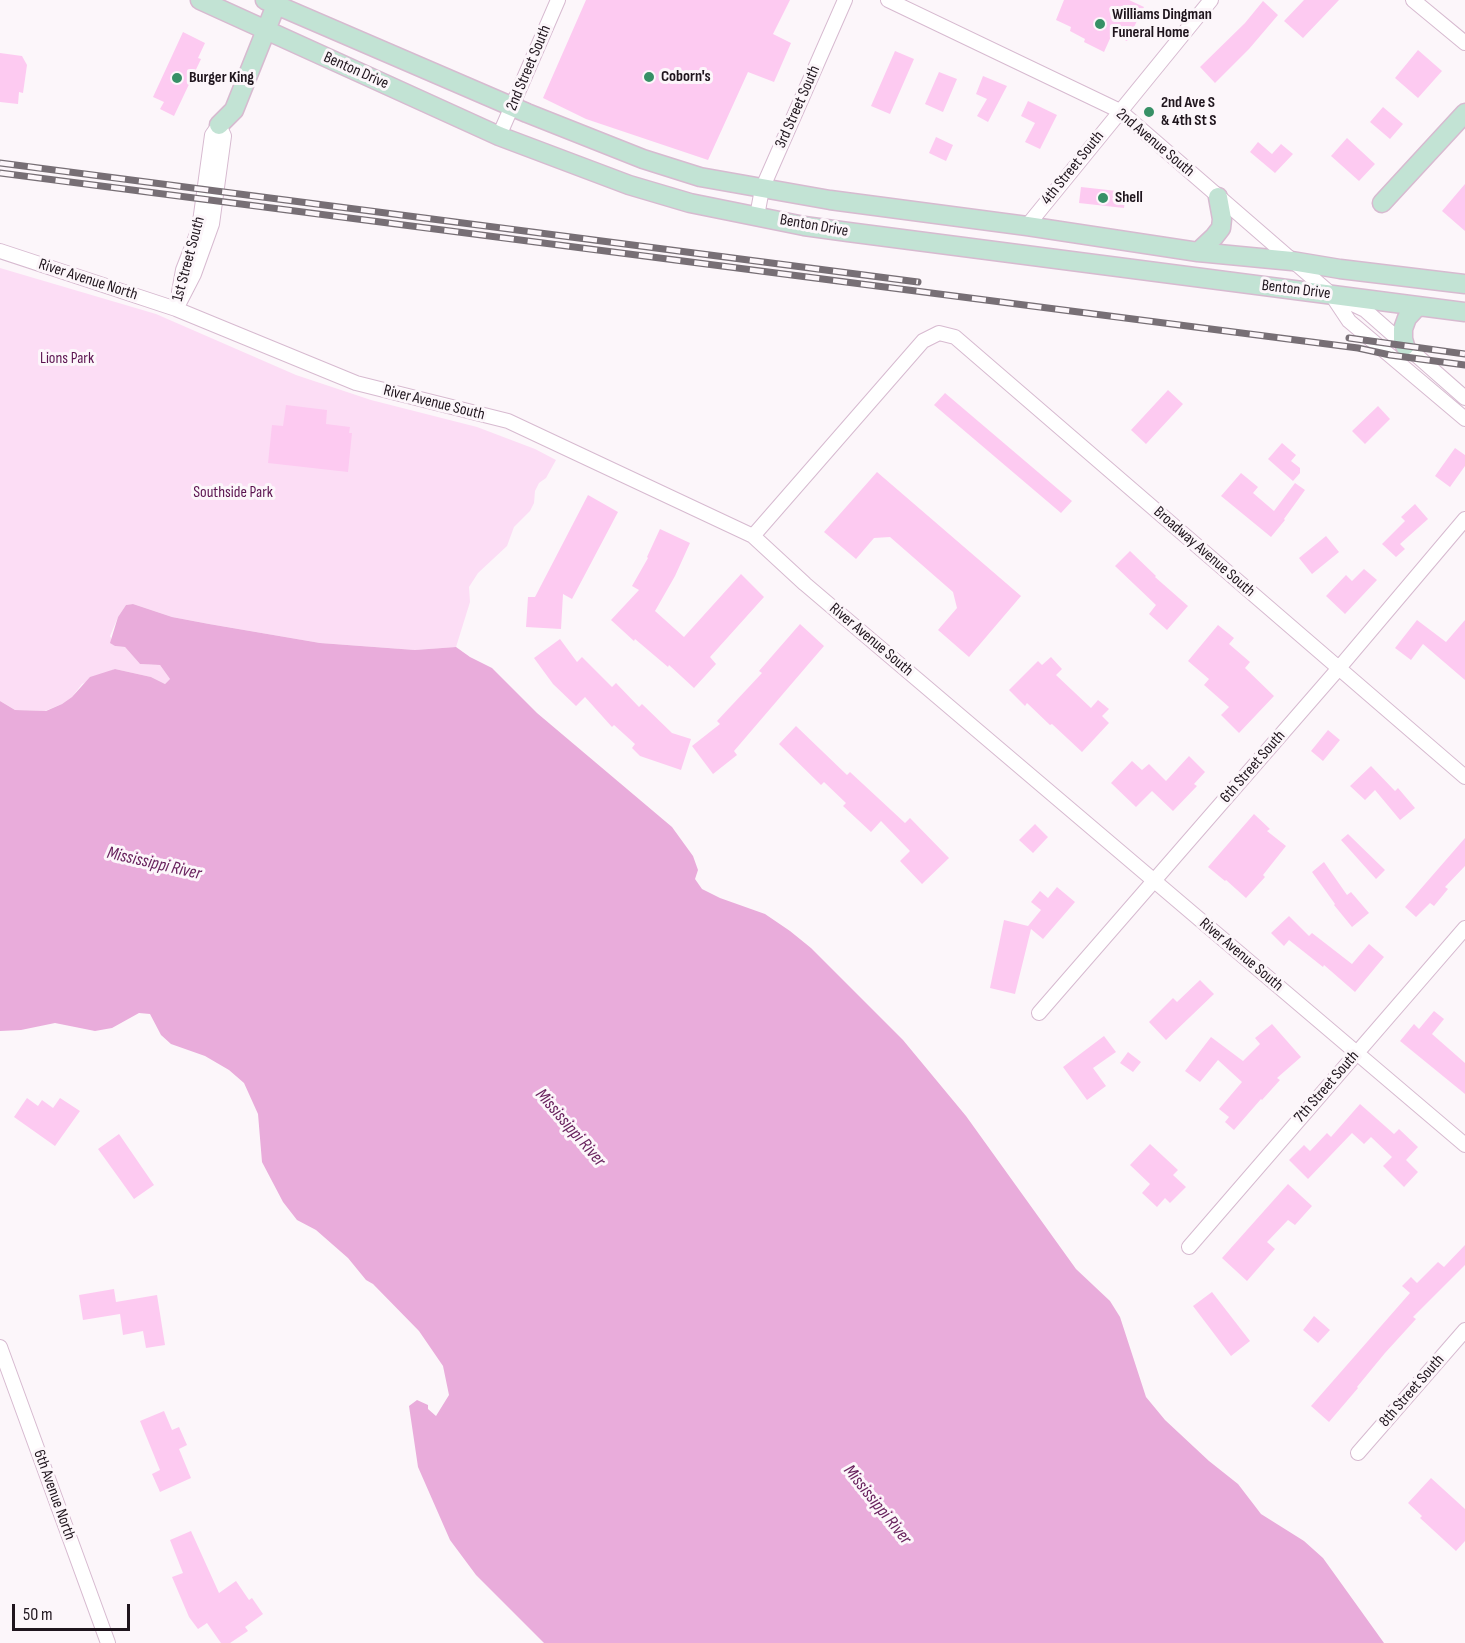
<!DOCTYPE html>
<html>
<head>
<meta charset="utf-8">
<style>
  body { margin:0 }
  #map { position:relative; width:1465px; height:1643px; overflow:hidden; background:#fcf6fa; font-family:"Sofia Sans Condensed",sans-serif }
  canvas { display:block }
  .scale { position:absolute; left:12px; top:1604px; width:118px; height:27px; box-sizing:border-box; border:3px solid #1f151d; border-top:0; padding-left:8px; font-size:18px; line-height:21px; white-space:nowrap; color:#1f151d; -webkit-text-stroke:4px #fcf6fa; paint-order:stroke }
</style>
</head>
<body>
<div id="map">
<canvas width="1465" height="1643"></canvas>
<div class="scale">50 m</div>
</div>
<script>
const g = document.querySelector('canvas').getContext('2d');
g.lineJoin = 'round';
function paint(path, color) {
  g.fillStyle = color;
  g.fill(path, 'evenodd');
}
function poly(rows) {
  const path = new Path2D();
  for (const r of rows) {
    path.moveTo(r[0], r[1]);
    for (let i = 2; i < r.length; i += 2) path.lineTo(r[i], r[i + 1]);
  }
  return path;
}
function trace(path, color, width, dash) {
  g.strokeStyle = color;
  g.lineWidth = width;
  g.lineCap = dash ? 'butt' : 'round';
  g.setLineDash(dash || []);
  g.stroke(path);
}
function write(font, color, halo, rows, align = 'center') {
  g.font = font + ' "Sofia Sans Condensed",sans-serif';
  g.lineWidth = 6;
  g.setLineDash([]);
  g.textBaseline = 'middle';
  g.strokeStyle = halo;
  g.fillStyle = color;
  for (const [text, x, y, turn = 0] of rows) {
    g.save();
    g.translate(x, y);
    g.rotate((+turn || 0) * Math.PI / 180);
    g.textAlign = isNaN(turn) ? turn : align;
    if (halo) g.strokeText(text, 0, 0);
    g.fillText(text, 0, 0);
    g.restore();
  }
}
paint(poly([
  [0,268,156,314,296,375,371,400,477,427,535,449,556,460,546,478,539,483,535,491,534,503,530,511,514,527,507,546,478,573,469,587,470,602,456,647,415,650,320,643,209,624,172,617,133,604,126,605,118,617,110,636,115,646,125,647,140,664,160,665,170,679,165,684,151,677,115,669,82,684,72,697,62,704,45,711,15,710,0,701]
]), '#fcddf5');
paint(poly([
  [133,604,172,617,209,624,320,643,415,650,456,647,470,657,492,668,537,713,672,827,693,856,698,870,695,879,702,889,720,898,765,914,790,931,811,948,903,1040,966,1116,1076,1269,1110,1301,1120,1317,1146,1397,1165,1420,1209,1461,1238,1484,1261,1514,1304,1541,1323,1558,1384,1643,544,1643,476,1575,450,1540,418,1467,409,1406,417,1400,428,1405,428,1409,436,1416,449,1395,443,1366,419,1331,373,1284,366,1280,348,1258,316,1230,297,1220,283,1202,262,1162,258,1114,244,1083,229,1070,205,1056,171,1044,161,1035,150,1014,139,1013,112,1028,95,1031,55,1023,21,1030,0,1031,0,701,15,710,46,711,62,704,72,697,90,677,115,669,151,677,165,684,170,679,160,665,140,664,125,647,115,646,110,643,118,617,126,605]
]), '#e9acdb');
paint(poly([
  [586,0,790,0,773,34,791,43,774,82,748,72,708,160,586,119,543,98],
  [1064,0,1129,0,1144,7,1127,41,1112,34,1104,52,1084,42,1085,39,1070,31,1071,27,1056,20],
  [1304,0,1339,0,1303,38,1284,21],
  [1263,1,1278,15,1249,49,1215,83,1200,67,1245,23],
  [183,32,205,43,198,58,201,59,174,116,160,109,164,102,153,97],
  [1418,50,1442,71,1418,98,1395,78],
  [895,51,914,59,890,114,871,106],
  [0,53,22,56,27,65,23,93,19,92,18,104,0,102],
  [939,72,957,79,943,112,925,104],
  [983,76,1007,86,988,122,977,116,987,99,976,94],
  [1028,101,1057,115,1040,149,1025,142,1035,123,1021,116],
  [1383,107,1403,124,1390,139,1370,122],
  [936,137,953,145,946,161,929,153],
  [1347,138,1375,164,1359,181,1331,156],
  [1258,142,1272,154,1281,144,1293,154,1275,173,1250,152],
  [1465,184,1465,231,1442,211],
  [1081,187,1126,192,1124,208,1079,203],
  [1168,390,1183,404,1146,444,1131,430],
  [945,393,1072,501,1061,513,934,405],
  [286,405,327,410,326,424,350,427,349,433,352,433,348,472,268,463,272,425,283,426],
  [1378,406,1390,419,1365,444,1352,431],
  [1282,443,1296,455,1291,461,1300,468,1300,473,1293,481,1268,459],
  [1455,448,1465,455,1465,466,1450,487,1435,476],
  [877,472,1021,596,969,657,938,630,957,608,953,592,890,537,874,538,856,559,824,532],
  [1241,473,1258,487,1253,493,1274,511,1295,483,1305,490,1284,519,1285,520,1271,537,1221,496],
  [588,495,618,512,572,599,563,594,561,629,526,627,528,597,535,597],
  [1415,504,1428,519,1400,544,1405,549,1396,557,1382,544,1405,521,1401,517],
  [660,529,690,543,675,576,655,611,684,637,741,574,764,597,710,657,716,664,694,688,669,665,668,667,635,639,634,641,611,620,639,590,632,586,648,558,647,557],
  [1326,536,1339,552,1312,574,1299,558],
  [1130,551,1156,576,1155,577,1188,606,1167,630,1149,614,1156,605,1115,566],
  [1364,569,1377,580,1345,614,1326,596,1346,575,1352,581],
  [1417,620,1446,642,1465,620,1465,680,1423,644,1411,660,1395,648],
  [800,624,824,646,734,751,737,755,713,774,692,746,720,724,717,721,762,673,759,671],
  [1218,625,1234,638,1229,644,1250,662,1245,668,1274,696,1239,733,1221,715,1229,707,1204,685,1209,679,1188,661],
  [560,639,577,662,582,657,612,687,616,683,639,707,642,704,672,733,691,739,681,770,640,756,632,748,635,744,614,725,612,727,585,697,576,706,553,684,534,658],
  [1051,657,1062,669,1056,675,1091,708,1098,700,1109,709,1102,716,1109,723,1082,752,1052,724,1050,725,1027,703,1025,706,1009,690,1038,661,1042,665],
  [796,726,847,775,850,772,905,823,910,818,949,858,922,884,900,861,910,851,881,821,871,832,843,806,846,803,824,782,821,785,779,744],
  [1328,730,1340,740,1323,761,1311,751],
  [1189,756,1205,772,1194,784,1197,786,1173,811,1152,791,1136,807,1111,783,1132,761,1142,770,1149,764,1166,781],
  [1371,766,1395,791,1398,788,1415,808,1400,820,1375,790,1365,800,1350,786],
  [1254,814,1270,829,1267,831,1286,846,1263,875,1265,877,1246,898,1226,880,1225,881,1208,867],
  [1035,824,1048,837,1033,853,1019,840],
  [1348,834,1385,870,1376,879,1341,840],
  [1465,838,1465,866,1445,887,1448,889,1434,906,1430,903,1416,917,1405,907],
  [1324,862,1347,895,1351,892,1369,913,1352,927,1334,905,1335,904,1312,872],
  [1057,887,1075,902,1043,939,1031,929,1015,994,990,988,1004,920,1028,926,1041,910,1031,902,1040,891,1048,898],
  [1289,916,1309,936,1312,933,1352,964,1369,944,1384,957,1355,992,1324,965,1323,967,1289,940,1284,946,1271,933],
  [1200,980,1214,994,1166,1040,1149,1022,1173,998,1177,1002],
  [1434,1011,1444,1019,1432,1034,1465,1063,1465,1094,1400,1041,1414,1024,1419,1029],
  [1272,1024,1301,1057,1277,1078,1280,1080,1262,1100,1261,1099,1234,1130,1225,1122,1229,1117,1219,1109,1242,1082,1218,1060,1200,1082,1185,1071,1211,1037,1243,1061,1260,1044,1255,1038],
  [1104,1036,1116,1052,1093,1068,1106,1086,1087,1100,1063,1067],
  [1128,1052,1141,1062,1133,1072,1120,1063],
  [27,1098,38,1106,42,1100,53,1108,60,1098,80,1111,55,1146,14,1117],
  [1360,1104,1394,1134,1399,1129,1418,1147,1406,1160,1418,1172,1404,1187,1383,1166,1392,1157,1371,1137,1364,1144,1352,1133,1308,1179,1289,1160,1304,1145,1310,1151,1327,1133,1331,1137],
  [119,1134,154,1185,134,1199,98,1149],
  [1150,1144,1178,1170,1173,1175,1186,1187,1170,1203,1165,1198,1157,1207,1142,1193,1150,1184,1130,1165],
  [1288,1184,1312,1206,1295,1225,1288,1220,1267,1242,1275,1249,1247,1281,1222,1258],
  [1465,1245,1465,1265,1413,1317,1416,1319,1385,1353,1357,1387,1358,1388,1329,1422,1311,1406,1410,1293,1402,1286,1411,1277,1417,1283,1438,1262,1444,1267],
  [114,1289,116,1302,157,1295,165,1345,146,1348,143,1331,123,1335,120,1314,83,1320,79,1295],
  [1212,1292,1250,1341,1231,1356,1193,1306],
  [1314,1316,1330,1330,1318,1343,1303,1330],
  [164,1411,172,1430,179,1427,187,1445,179,1449,191,1478,160,1492,152,1474,160,1470,140,1421],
  [1431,1478,1465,1509,1465,1541,1456,1551,1420,1518,1422,1516,1408,1503],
  [191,1531,219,1593,236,1581,249,1600,252,1598,263,1614,245,1627,248,1631,230,1643,221,1643,207,1623,198,1629,189,1617,172,1577,183,1573,170,1540]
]), '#fdcaf1');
const street = poly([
  [888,0,1120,111,1331,294,1349,321,1465,419],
  [1413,0,1465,43],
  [499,136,558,0],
  [757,216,762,189,845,0],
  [1027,226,1211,0],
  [0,251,176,309,356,383,508,421,753,536,805,584,1465,1145],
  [179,292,183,270,199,229,212,135,219,125],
  [1344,300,1365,310,1465,398],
  [176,309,194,274,212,224,224,136,219,125],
  [753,536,923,341,939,333,955,337,1465,777],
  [1039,1013,1339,668,1465,519],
  [1189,1247,1465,928],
  [0,1347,108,1643],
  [1358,1453,1465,1330]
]);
const secondary = poly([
  [200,0,499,136,629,185,690,203,804,226,848,232,1465,312],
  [265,0,527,113,643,159,700,177,830,200,1027,226,1198,252,1292,261,1340,269,1465,284],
  [219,125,234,110,278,0],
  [1382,203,1465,113],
  [1198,252,1214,237,1221,228,1222,219,1218,197],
  [1405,346,1403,339,1403,329,1407,318,1418,306]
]);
trace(street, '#d7bad0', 16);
trace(secondary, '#d7bad0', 21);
trace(street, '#fff', 14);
trace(secondary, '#c2e3d4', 18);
const rail = poly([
  [0,163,918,282],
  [0,173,1358,348,1390,355,1465,365],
  [1349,338,1465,354]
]);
trace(rail, '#776f75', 7);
trace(rail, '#fcf6fa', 4.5, [14]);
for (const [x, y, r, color] of [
  [1100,24,6,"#379066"],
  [649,77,6,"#379066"],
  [177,78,6,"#379066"],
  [1149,112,6,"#379066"],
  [1103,198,6,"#379066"]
]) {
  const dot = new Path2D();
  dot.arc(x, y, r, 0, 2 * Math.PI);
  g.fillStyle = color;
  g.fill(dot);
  trace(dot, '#fcf6fa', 2);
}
write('bold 16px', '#1f151d', '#fcf6fa', [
  ["Williams Dingman",1112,15],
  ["Funeral Home",1112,33],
  ["Coborn's",661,77],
  ["Burger King",189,78],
  ["2nd Ave S",1161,103],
  ["& 4th St S",1161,121],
  ["Shell",1115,198]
], 'left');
write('16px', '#1f151d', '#fcf6fa', [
  ["2nd Street South",529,68,-67],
  ["Benton Drive",356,71,24],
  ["3rd Street South",798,107,-66],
  ["2nd Avenue South",1155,143,40],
  ["4th Street South",1073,168,-51],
  ["Benton Drive",814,226,10],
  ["1st Street South",189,259,-75],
  ["River Avenue North",88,280,18],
  ["Benton Drive",1296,290,7],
  ["River Avenue South",434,403,14],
  ["Broadway Avenue South",1204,552,41],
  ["River Avenue South",871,640,40],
  ["6th Street South",1253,767,-49],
  ["River Avenue South",1241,955,40],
  ["7th Street South",1327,1087,-49],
  ["8th Street South",1412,1391,-49],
  ["6th Avenue North",54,1495,70]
]);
write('16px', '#5b1450', '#fcf6fa', [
  ["Lions Park",67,359],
  ["Southside Park",233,493]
]);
write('italic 18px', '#69235e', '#fcf6fa', [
  ["Mississippi River",154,864,13],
  ["Mississippi River",570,1128,49],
  ["Mississippi River",877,1505,51]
]);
</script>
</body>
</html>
